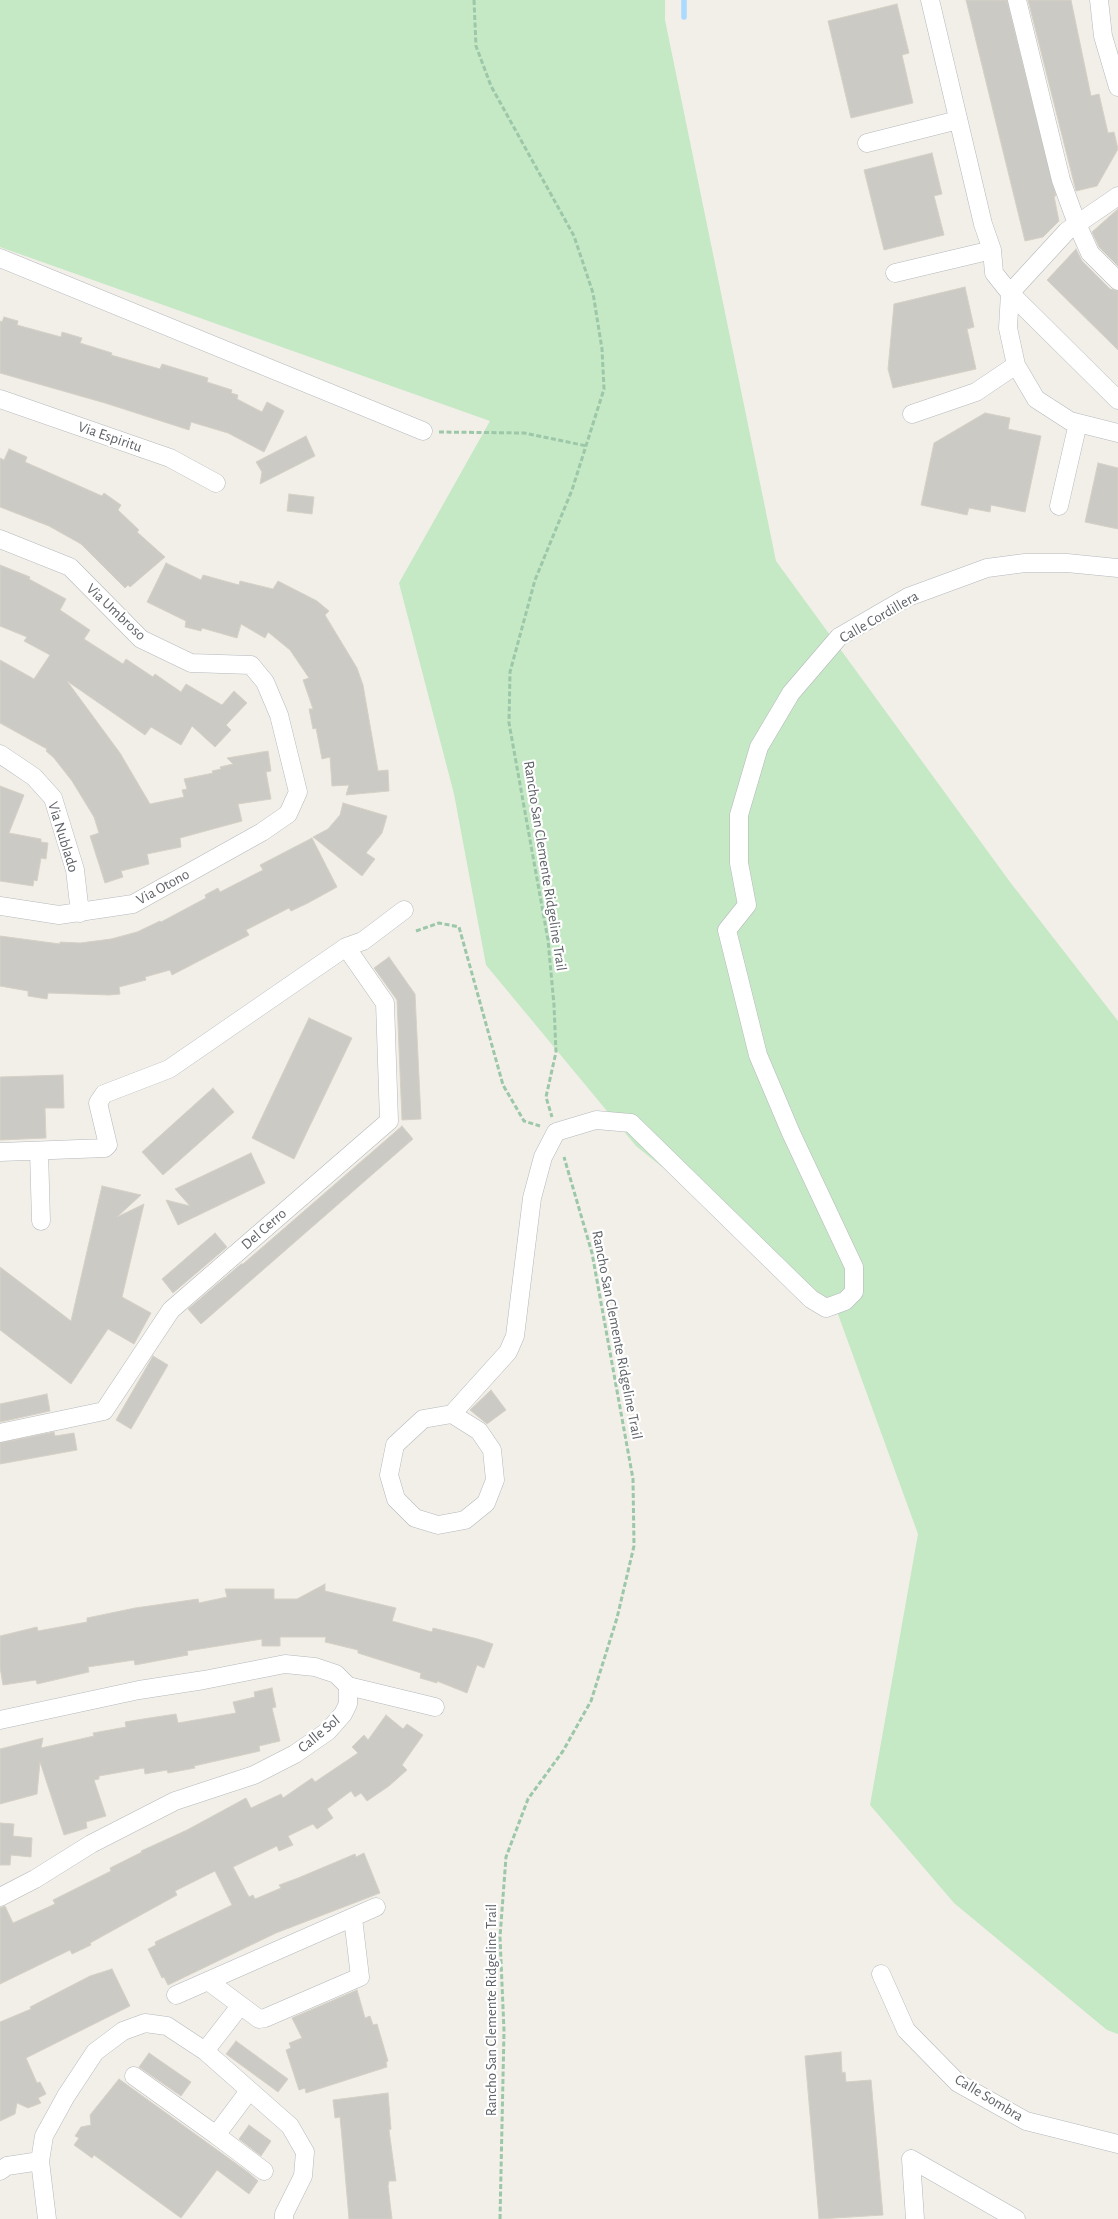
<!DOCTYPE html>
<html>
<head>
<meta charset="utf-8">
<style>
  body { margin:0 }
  canvas { display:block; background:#f1efe8 }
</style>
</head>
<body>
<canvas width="1118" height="2219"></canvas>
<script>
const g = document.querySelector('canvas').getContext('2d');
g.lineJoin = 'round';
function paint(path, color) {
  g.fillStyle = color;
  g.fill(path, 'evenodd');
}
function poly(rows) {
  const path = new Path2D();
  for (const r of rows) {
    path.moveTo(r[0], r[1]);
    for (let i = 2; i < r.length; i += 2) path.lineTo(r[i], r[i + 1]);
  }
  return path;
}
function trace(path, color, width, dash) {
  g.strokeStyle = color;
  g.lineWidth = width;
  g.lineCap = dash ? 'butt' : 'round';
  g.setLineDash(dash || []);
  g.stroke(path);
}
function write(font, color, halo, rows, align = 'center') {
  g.font = font + ' "Alegreya Sans",sans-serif';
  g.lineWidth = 4.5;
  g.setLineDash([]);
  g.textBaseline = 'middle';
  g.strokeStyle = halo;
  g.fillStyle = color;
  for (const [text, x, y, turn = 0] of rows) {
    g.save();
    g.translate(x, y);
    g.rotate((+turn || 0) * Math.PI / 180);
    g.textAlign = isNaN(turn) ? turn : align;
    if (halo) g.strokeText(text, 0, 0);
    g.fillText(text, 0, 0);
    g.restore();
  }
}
paint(poly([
  [0,0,665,0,665,20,776,561,1010,882,1118,1021,1118,2034,1107,2030,954,1903,870,1805,918,1534,835,1306,636,1146,486,965,454,794,399,583,490,421,0,247]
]), '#c5e8c5');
trace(poly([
  [684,0,684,17]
]), '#aadaff', 5.5);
const building = poly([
  [966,0,1007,0,1056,196,1054,196,1059,221,1043,237,1025,241,966,0],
  [1028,0,1071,0,1091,96,1099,94,1108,133,1114,132,1118,149,1097,186,1076,191,1028,0],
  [897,4,909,53,902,55,913,103,851,118,828,21,897,4],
  [932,153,942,194,934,196,944,235,884,250,864,170,932,153],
  [1118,209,1118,266,1099,247,1092,232,1118,209],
  [1076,249,1082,261,1110,289,1118,291,1118,350,1047,280,1076,249],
  [965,287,974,327,967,329,976,369,893,388,888,369,894,304,965,287],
  [4,317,18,321,17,325,61,337,62,332,82,338,80,343,112,353,111,355,160,369,162,364,208,378,207,382,232,390,231,393,238,395,237,399,262,412,267,402,284,411,264,452,228,433,191,422,189,430,105,403,0,373,0,321,2,322,4,317],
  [985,413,1010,418,1008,429,1041,436,1025,512,991,505,990,512,969,508,967,515,921,505,934,443,985,413],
  [306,436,315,456,260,484,262,472,256,462,306,436],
  [9,449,27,457,25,462,102,496,104,493,121,505,118,510,139,530,137,532,165,557,130,587,128,585,125,588,81,544,49,526,0,507,0,458,4,460,9,449],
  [1098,463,1118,468,1118,529,1085,522,1098,463],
  [289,494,314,497,312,514,287,511,289,494],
  [166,563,201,580,203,575,239,585,240,581,273,589,278,581,317,601,329,611,325,615,357,668,363,685,378,771,388,770,389,791,346,795,349,785,332,786,330,757,322,759,316,728,313,729,309,709,313,709,303,680,309,678,290,650,268,632,265,638,241,624,237,638,202,628,201,631,185,627,186,621,147,602,166,563],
  [0,565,30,577,29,579,66,599,60,610,90,630,84,639,123,664,126,659,153,677,155,674,181,692,186,684,222,705,234,691,247,703,226,725,231,730,215,747,192,726,181,745,151,727,145,735,67,681,120,753,150,804,184,797,182,790,187,789,184,779,213,773,212,771,221,769,220,767,233,764,227,758,268,751,271,771,266,772,271,799,238,804,242,821,180,838,181,847,147,854,149,864,121,871,123,877,105,883,90,836,99,833,94,817,72,781,54,758,46,751,47,749,0,723,0,660,34,679,50,655,24,641,27,637,0,626,0,565],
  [0,786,24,795,9,833,41,839,41,842,48,843,46,859,41,858,37,881,34,880,33,886,0,881,0,786],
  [343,803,387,816,382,833,366,853,375,859,362,876,313,837,328,829,340,815,343,803],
  [312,838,337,887,308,903,291,911,289,908,246,930,249,935,172,975,170,970,145,977,146,980,119,987,120,994,109,995,48,993,47,999,28,996,28,991,0,986,0,936,60,944,60,942,80,943,111,939,137,932,160,921,161,922,206,898,205,895,218,888,220,892,263,870,260,865,312,838],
  [389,957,415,994,421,1119,402,1120,397,1000,374,968,389,957],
  [309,1018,352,1038,294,1159,252,1138,309,1018],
  [63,1075,64,1108,45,1108,46,1138,0,1140,0,1077,63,1075],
  [213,1088,234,1112,163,1175,142,1152,213,1088],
  [402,1126,413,1139,201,1324,188,1309,241,1264,243,1264,402,1126],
  [251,1153,265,1183,178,1225,166,1200,190,1206,175,1189,251,1153],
  [102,1186,141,1195,117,1217,144,1204,122,1297,151,1313,134,1344,108,1329,71,1384,0,1330,0,1267,71,1321,102,1186],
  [215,1233,227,1247,173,1293,162,1279,215,1233],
  [153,1356,168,1365,131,1429,116,1420,153,1356],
  [491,1390,506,1410,487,1424,470,1410,491,1390],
  [47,1394,50,1411,0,1422,0,1404,47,1394],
  [54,1432,55,1436,74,1433,77,1450,0,1464,0,1443,54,1432],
  [325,1584,325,1591,396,1608,392,1621,432,1632,433,1628,478,1639,493,1644,484,1668,477,1665,467,1693,437,1681,437,1683,420,1678,421,1673,358,1653,358,1650,325,1642,326,1637,280,1637,280,1646,262,1646,262,1639,187,1651,188,1655,135,1665,134,1660,88,1667,89,1672,37,1684,36,1680,3,1685,0,1667,0,1636,37,1627,38,1631,87,1622,87,1618,135,1608,198,1599,199,1603,227,1597,225,1589,274,1589,274,1599,297,1599,325,1584],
  [272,1688,276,1707,272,1708,280,1741,259,1746,260,1751,194,1766,195,1768,168,1773,167,1770,145,1774,144,1768,99,1776,99,1779,94,1780,106,1816,86,1822,87,1828,64,1835,40,1762,37,1794,0,1804,0,1749,43,1738,41,1748,94,1736,93,1733,126,1727,125,1722,143,1719,176,1714,178,1723,236,1713,233,1702,255,1697,254,1692,272,1688],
  [386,1715,403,1729,407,1724,423,1735,402,1765,407,1770,389,1786,367,1801,361,1793,355,1797,351,1791,327,1809,333,1818,317,1829,313,1824,288,1836,293,1845,279,1851,277,1846,233,1867,249,1897,253,1895,255,1899,281,1888,279,1885,298,1878,355,1854,356,1857,364,1853,380,1893,276,1933,168,1985,164,1977,162,1978,148,1949,156,1945,155,1942,232,1905,215,1871,175,1891,177,1895,90,1943,91,1945,72,1954,70,1950,0,1984,0,1908,5,1906,13,1923,55,1904,53,1900,111,1871,110,1868,142,1852,141,1851,187,1830,246,1798,251,1808,281,1794,283,1798,312,1778,315,1782,358,1753,352,1747,364,1735,368,1740,386,1715],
  [0,1823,14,1824,13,1836,32,1838,31,1857,11,1855,10,1865,0,1865,0,1823],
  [112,1969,130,2006,26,2058,37,2083,40,2082,46,2094,38,2098,41,2103,28,2108,17,2103,15,2114,0,2121,0,2022,31,2009,30,2007,90,1976,112,1969],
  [357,1990,365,2018,370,2016,373,2025,377,2024,388,2061,386,2062,387,2067,306,2093,305,2088,299,2090,286,2050,291,2048,289,2043,302,2038,292,2018,357,1990],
  [236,2041,288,2079,278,2092,226,2054,236,2041],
  [841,2052,842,2073,845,2072,846,2082,871,2080,883,2215,819,2219,805,2056,841,2052],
  [149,2053,191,2082,181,2096,139,2067,149,2053],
  [119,2079,249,2173,258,2181,249,2194,217,2170,181,2218,94,2155,92,2158,74,2145,79,2138,75,2136,81,2127,91,2125,90,2115,119,2079],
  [388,2093,391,2129,389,2130,396,2181,389,2181,388,2186,392,2219,349,2219,342,2138,340,2117,335,2118,333,2100,388,2093],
  [249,2125,271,2141,261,2156,239,2139,249,2125]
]);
paint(building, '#cccac5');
trace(building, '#d6d1c6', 1);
const minor = poly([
  [930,0,983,224,992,250,994,273,1010,293,1118,400],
  [1017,0,1061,180,1077,224,1090,253,1118,281],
  [1099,0,1103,36,1118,87],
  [867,143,958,120],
  [0,258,423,431],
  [895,273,992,250],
  [1016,365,1036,399,1070,421,1118,433],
  [0,399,170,458,216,483],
  [912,414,976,392,1016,365,1008,328,1010,293,1067,231,1118,196],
  [1059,506,1078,423],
  [0,539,70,567,141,639,191,663,251,665,265,682,279,715,298,792,288,814,262,832,133,904,59,915,0,906],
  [0,754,34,777,53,798,75,870,80,913],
  [39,1151,41,1221],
  [0,1152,105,1148,108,1145,98,1103,104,1094,169,1069,346,947,363,941,404,910],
  [452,1414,479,1431,492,1450,495,1480,486,1503,465,1520,438,1525,415,1518,396,1499,389,1475,395,1445,423,1419,452,1414,508,1352,515,1336,532,1198,543,1157,556,1132,596,1120,631,1123,811,1299,826,1308,845,1301,854,1292,854,1267,791,1133,758,1055,727,930,747,905,739,863,739,815,759,747,791,693,839,637,908,597,987,568,1025,563,1067,563,1118,568],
  [0,1433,104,1411,171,1310,389,1121,385,1003,346,947],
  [348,1686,435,1707],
  [0,1720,139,1690,204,1680,285,1664,315,1667,336,1674,348,1686,348,1704,343,1714,328,1731,295,1754,254,1775,175,1801,91,1844,35,1879,0,1897],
  [881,1974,906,2030,958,2083,1026,2121,1118,2144],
  [208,1981,259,2019,265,2018,360,1977,353,1918],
  [176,1995,376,1907],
  [205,2051,240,2006],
  [134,2076,216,2135],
  [249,2091,216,2135,264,2171],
  [911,2159,1016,2219],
  [911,2159,915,2219],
  [0,2171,7,2166,40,2161],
  [47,2219,40,2161,44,2136,66,2096,95,2052,123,2031,145,2023,167,2026,205,2051,290,2126,305,2152,303,2176,284,2214,284,2219]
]);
trace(minor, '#b5b8bc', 19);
trace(poly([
  [474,0,476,46,491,86,574,236,593,293,602,349,604,389,572,490,535,580,510,672,509,723,548,940,554,1005,556,1052,546,1097,552,1117],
  [439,432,524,433,587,446],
  [416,931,439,923,459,927,503,1085,524,1121,540,1126],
  [500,2219,504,2031,500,1937,506,1857,528,1799,563,1751,591,1701,617,1618,634,1546,633,1479,592,1253,564,1157]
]), '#9cc7a9', 3, [5, 2.5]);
trace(minor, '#fff', 18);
write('15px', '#5f6368', '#fff', [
  ["Via Espiritu",110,437,19],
  ["Via Umbroso",116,612,43],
  ["Calle Cordillera",879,617,-30],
  ["Via Nublado",63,837,73],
  ["Rancho San Clemente Ridgeline Trail",545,866,81],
  ["Via Otono",163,887,-29],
  ["Del Cerro",264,1229,-41],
  ["Rancho San Clemente Ridgeline Trail",617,1335,79],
  ["Calle Sol",319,1734,-40],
  ["Rancho San Clemente Ridgeline Trail",491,2010,-90],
  ["Calle Sombra",989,2098,31]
]);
</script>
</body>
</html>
